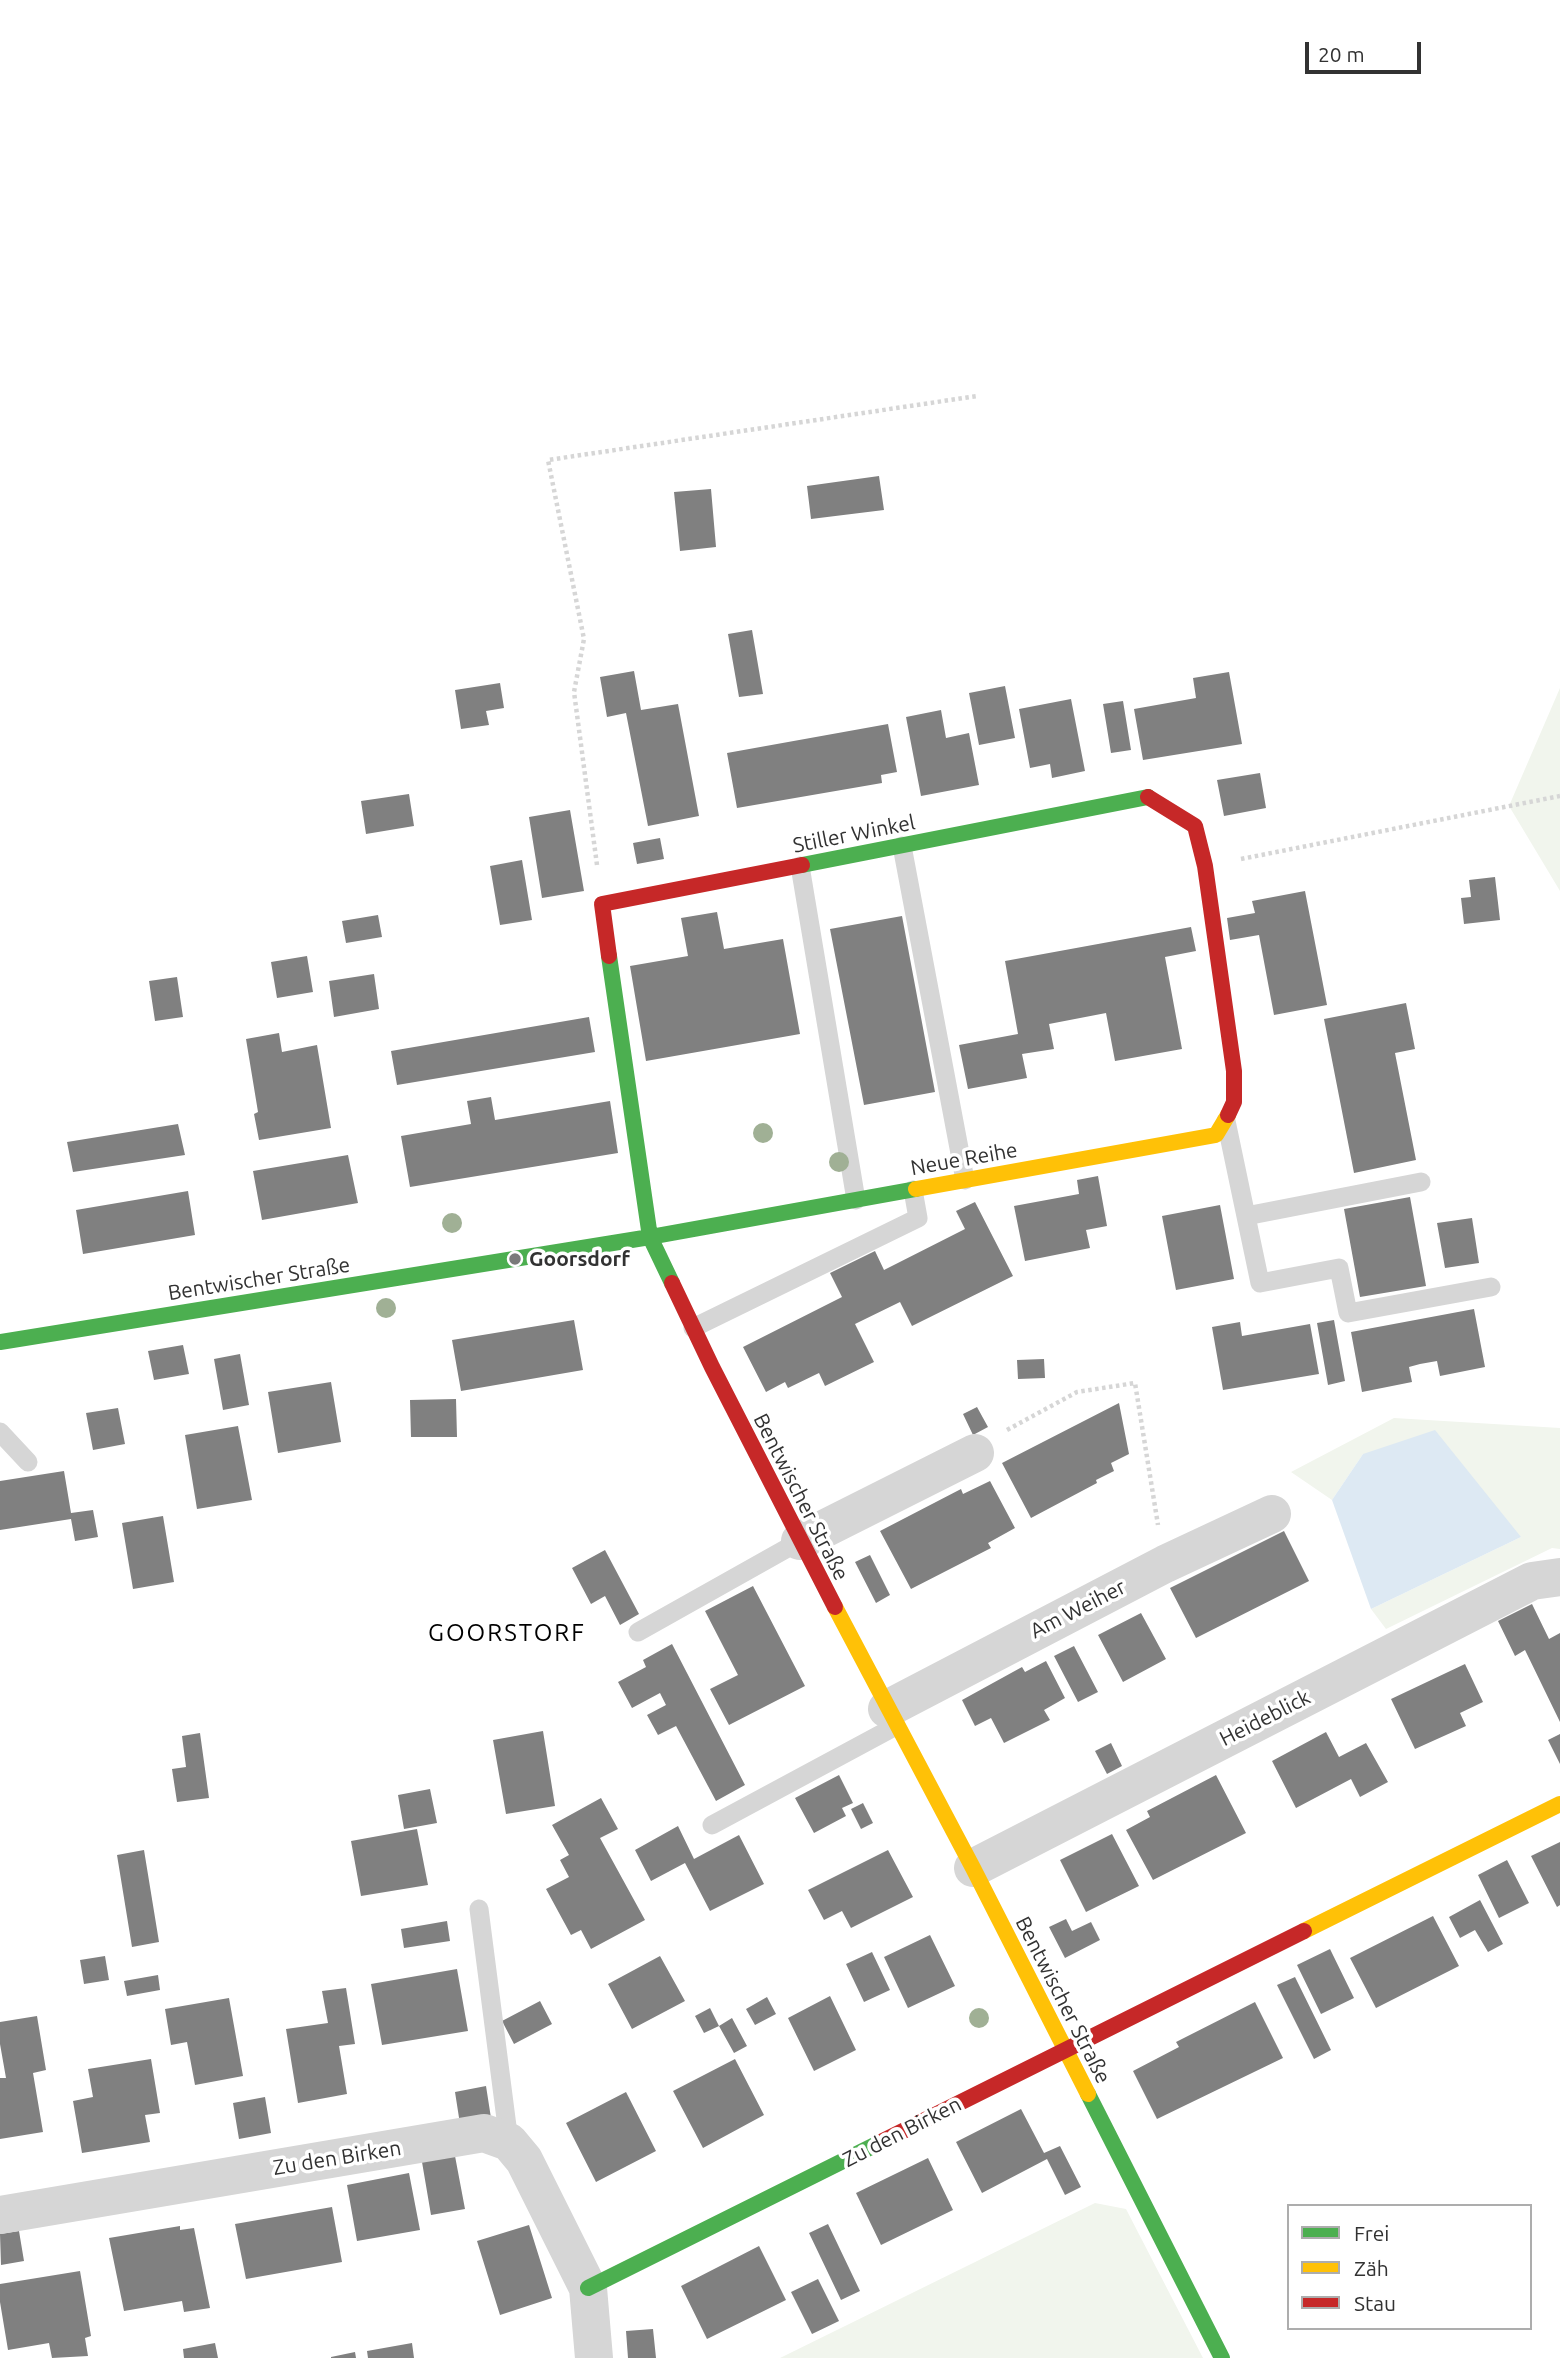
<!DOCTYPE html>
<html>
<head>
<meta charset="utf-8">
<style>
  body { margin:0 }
  #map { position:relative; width:1560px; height:2358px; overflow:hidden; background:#fff; font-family:Ubuntu,sans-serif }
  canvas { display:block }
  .legend { position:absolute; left:1287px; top:2204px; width:245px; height:126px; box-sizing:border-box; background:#fff; border:2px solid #adadad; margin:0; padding:9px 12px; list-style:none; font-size:21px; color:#323232 }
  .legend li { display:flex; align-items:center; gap:14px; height:35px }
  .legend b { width:35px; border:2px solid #adadad }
  .scale { position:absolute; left:1305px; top:42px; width:116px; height:32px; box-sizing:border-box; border:4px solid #323232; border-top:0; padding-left:9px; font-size:21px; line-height:24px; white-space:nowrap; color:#323232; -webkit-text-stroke:5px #fff; paint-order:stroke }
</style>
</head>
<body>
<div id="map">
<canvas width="1560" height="2358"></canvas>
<ul class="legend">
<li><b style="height:9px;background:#4caf50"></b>Frei</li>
<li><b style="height:9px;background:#ffc107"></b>Zäh</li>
<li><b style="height:9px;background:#c62828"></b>Stau</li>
</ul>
<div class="scale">20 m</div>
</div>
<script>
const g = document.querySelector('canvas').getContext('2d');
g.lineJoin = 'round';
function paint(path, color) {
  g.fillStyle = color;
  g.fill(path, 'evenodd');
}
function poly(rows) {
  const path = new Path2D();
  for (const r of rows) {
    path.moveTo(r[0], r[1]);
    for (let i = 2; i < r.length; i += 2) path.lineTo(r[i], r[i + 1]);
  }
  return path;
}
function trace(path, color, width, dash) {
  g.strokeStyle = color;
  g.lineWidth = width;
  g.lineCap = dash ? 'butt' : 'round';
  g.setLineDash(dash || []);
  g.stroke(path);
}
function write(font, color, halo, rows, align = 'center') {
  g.font = font + ' Ubuntu,sans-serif';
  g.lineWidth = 7;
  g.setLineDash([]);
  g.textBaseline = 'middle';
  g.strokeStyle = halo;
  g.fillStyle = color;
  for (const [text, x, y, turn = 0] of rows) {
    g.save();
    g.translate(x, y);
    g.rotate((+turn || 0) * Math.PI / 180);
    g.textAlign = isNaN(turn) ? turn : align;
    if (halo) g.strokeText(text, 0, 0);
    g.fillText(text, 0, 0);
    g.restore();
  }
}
paint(poly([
  [1560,688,1560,891,1509,806],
  [1394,1418,1560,1428,1560,1549,1552,1548,1386,1629,1371,1609,1521,1537,1363,1454,1332,1500,1291,1472],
  [1095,2203,1126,2209,1203,2358,780,2358]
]), '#f1f5ed');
paint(poly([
  [1435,1430,1521,1537,1371,1609,1332,1500,1363,1454]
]), '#dde9f3');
paint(poly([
  [879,476,884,510,811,519,807,486],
  [711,489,716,547,680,551,674,492],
  [752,630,763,694,739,697,728,634],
  [634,671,641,710,678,704,699,816,648,826,626,713,607,717,600,677],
  [1229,672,1242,744,1143,760,1134,709,1196,698,1193,678],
  [500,683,504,708,486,711,489,725,461,729,455,690],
  [1005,686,1015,738,979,745,969,693],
  [1071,699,1085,771,1052,778,1050,764,1030,768,1019,709],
  [1123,701,1131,750,1111,753,1103,704],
  [941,710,946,738,969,733,979,785,921,796,906,717],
  [888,724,897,772,881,775,882,783,737,808,727,753],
  [1260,773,1266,808,1224,816,1217,780],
  [409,794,414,826,366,834,361,801],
  [570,810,584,891,542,898,529,817],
  [660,838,664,859,637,864,633,843],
  [522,860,532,920,500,925,490,866],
  [1495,877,1500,920,1464,924,1461,898,1471,897,1469,880],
  [1305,891,1327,1005,1274,1015,1259,935,1230,940,1227,918,1255,913,1252,901],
  [717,912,724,949,783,939,800,1034,646,1061,630,966,688,956,681,918],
  [378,915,382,937,346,943,342,921],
  [902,916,935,1092,864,1105,830,929],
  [1191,927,1196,951,1165,957,1182,1049,1115,1061,1106,1013,1049,1024,1054,1049,1022,1054,1027,1078,968,1089,959,1045,1018,1034,1005,961],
  [307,956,313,992,277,998,271,962],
  [374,974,379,1009,334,1017,329,981],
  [177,977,183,1017,155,1021,149,981],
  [1406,1003,1415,1049,1395,1053,1416,1160,1354,1173,1324,1019],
  [589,1017,595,1052,397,1085,391,1051],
  [279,1033,282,1052,317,1045,331,1128,259,1140,254,1114,258,1112,246,1039],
  [491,1097,495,1120,610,1101,618,1153,410,1187,401,1136,471,1124,467,1101],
  [178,1124,185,1155,73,1172,67,1142],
  [348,1155,358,1203,262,1220,253,1171],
  [1098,1176,1107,1226,1086,1230,1090,1248,1025,1261,1014,1206,1079,1194,1077,1180],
  [188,1191,195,1235,83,1254,76,1210],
  [1410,1197,1426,1286,1360,1297,1344,1209],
  [975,1202,1013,1276,912,1326,900,1302,855,1324,874,1362,825,1386,819,1373,788,1388,785,1382,766,1392,743,1347,842,1297,830,1273,875,1251,884,1270,965,1229,956,1211],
  [1220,1205,1234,1279,1176,1290,1162,1216],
  [1472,1218,1479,1263,1445,1268,1437,1223],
  [1474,1309,1485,1367,1440,1376,1437,1361,1420,1364,1409,1367,1412,1382,1362,1392,1351,1332],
  [574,1320,583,1370,461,1391,452,1340],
  [1334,1320,1345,1381,1328,1385,1317,1323],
  [1240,1322,1242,1336,1310,1324,1319,1374,1223,1390,1212,1327],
  [183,1345,189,1374,154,1380,148,1351],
  [240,1354,249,1405,223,1410,214,1359],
  [1044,1359,1045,1378,1018,1379,1017,1360],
  [331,1382,341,1442,278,1453,268,1392],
  [456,1399,457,1437,411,1437,410,1400],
  [1119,1403,1129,1454,1111,1463,1114,1471,1096,1480,1097,1483,1031,1518,1002,1463],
  [977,1407,988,1427,973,1435,963,1414],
  [118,1408,125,1444,93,1450,86,1413],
  [238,1426,252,1500,197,1509,185,1435],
  [64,1471,71,1513,93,1510,98,1537,75,1541,71,1519,0,1530,0,1481],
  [990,1481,1015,1528,988,1543,991,1548,911,1589,880,1531,961,1489,963,1494],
  [163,1516,174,1582,133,1589,122,1523],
  [1284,1531,1309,1581,1196,1638,1170,1588],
  [605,1550,639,1614,620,1625,605,1596,591,1604,572,1568],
  [870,1555,890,1595,876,1603,855,1562],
  [753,1586,805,1686,729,1725,710,1689,738,1675,705,1611],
  [1532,1604,1549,1639,1560,1633,1560,1722,1525,1650,1515,1656,1498,1621],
  [1141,1613,1166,1659,1123,1682,1098,1635],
  [672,1644,745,1785,716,1801,676,1726,658,1735,647,1715,666,1705,660,1693,632,1708,618,1682,646,1667,643,1660],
  [1074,1646,1098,1692,1078,1702,1054,1656],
  [1046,1661,1065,1698,1044,1710,1050,1720,1004,1743,991,1718,975,1726,962,1700,1022,1667,1025,1672],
  [1465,1664,1483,1702,1460,1713,1466,1726,1415,1749,1391,1699],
  [543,1731,555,1806,506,1814,493,1740],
  [1326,1732,1339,1757,1366,1743,1388,1782,1360,1797,1351,1779,1296,1808,1272,1761],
  [200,1733,209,1798,177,1802,172,1769,186,1767,182,1736],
  [1560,1734,1560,1764,1548,1740],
  [1111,1743,1122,1766,1107,1774,1095,1751],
  [839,1775,853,1803,842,1808,846,1816,814,1833,795,1798],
  [1216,1775,1246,1833,1153,1880,1126,1830,1150,1817,1147,1811],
  [430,1789,437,1823,404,1829,398,1795],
  [601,1798,618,1829,600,1838,645,1920,591,1949,581,1930,571,1935,546,1889,569,1877,560,1860,569,1855,552,1825],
  [863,1803,873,1823,861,1829,851,1809],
  [678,1826,694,1859,739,1835,764,1884,710,1911,685,1863,651,1881,635,1850],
  [417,1829,428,1885,361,1896,351,1841],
  [1112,1834,1139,1886,1086,1912,1060,1860],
  [1560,1842,1560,1905,1557,1907,1531,1856],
  [144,1850,159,1942,132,1947,117,1855],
  [888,1850,913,1897,851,1928,842,1911,824,1920,808,1890],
  [1507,1860,1529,1903,1499,1918,1478,1875],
  [1480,1900,1503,1944,1488,1952,1475,1930,1460,1938,1449,1917],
  [1433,1916,1459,1966,1376,2008,1350,1958],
  [1066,1919,1072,1931,1091,1922,1100,1940,1065,1958,1049,1927],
  [447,1921,450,1941,404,1948,401,1929],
  [930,1935,955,1986,908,2008,884,1957],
  [1330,1949,1354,1998,1321,2014,1297,1965],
  [872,1952,890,1990,864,2002,846,1964],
  [105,1956,109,1980,84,1984,80,1960],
  [660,1956,685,2001,632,2029,608,1984],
  [457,1969,468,2031,382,2045,371,1984],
  [158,1975,160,1990,127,1996,124,1981],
  [1295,1977,1331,2050,1314,2059,1277,1985],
  [346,1988,355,2044,339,2046,347,2094,298,2103,286,2029,328,2023,322,1991],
  [830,1996,856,2050,814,2071,788,2018],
  [767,1997,776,2014,755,2025,746,2009],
  [229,1998,243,2076,195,2085,187,2042,171,2045,165,2009],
  [540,2001,552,2024,514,2044,502,2021],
  [1255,2002,1283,2058,1157,2119,1133,2071,1179,2047,1176,2042],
  [710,2008,719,2026,704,2033,695,2016],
  [37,2016,46,2070,33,2073,43,2132,0,2139,0,2078,6,2078,0,2044,0,2022],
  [732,2018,747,2046,734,2053,719,2026],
  [151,2059,160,2113,145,2115,150,2142,82,2153,73,2101,93,2097,88,2069],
  [735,2059,764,2115,703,2148,673,2091],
  [486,2086,491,2118,460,2124,455,2092],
  [626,2092,656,2151,596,2182,566,2123],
  [265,2097,271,2133,239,2139,233,2103],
  [1021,2109,1044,2153,1060,2146,1081,2187,1065,2195,1047,2159,982,2193,956,2142],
  [455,2156,465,2209,431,2215,422,2162],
  [928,2158,953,2210,881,2245,856,2193],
  [409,2173,420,2230,357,2241,347,2185],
  [332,2207,342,2262,246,2279,235,2224],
  [828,2224,860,2291,841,2300,809,2233],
  [529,2225,552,2298,500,2315,477,2241],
  [180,2226,180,2230,194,2228,210,2308,184,2312,182,2301,124,2311,109,2238],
  [19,2231,24,2261,1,2265,0,2234],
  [759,2246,786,2300,707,2339,681,2286],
  [80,2271,91,2336,85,2338,88,2356,52,2358,49,2343,8,2350,0,2302,0,2284],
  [818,2279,839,2321,812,2334,791,2292],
  [653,2329,656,2358,628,2358,626,2331],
  [215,2343,218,2358,184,2358,183,2349],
  [412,2343,414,2358,368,2358,367,2351],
  [355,2352,356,2358,331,2358,331,2357]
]), '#808080');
trace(poly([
  [1241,859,1560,796],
  [597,865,574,692,584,639,548,460,977,396],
  [1007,1430,1077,1392,1135,1383,1158,1525]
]), '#d6d6d6', 4.5, [3.5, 3.5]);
trace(poly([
  [902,846,965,1180],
  [800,866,856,1200],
  [1226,1121,1260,1283,1339,1268,1348,1313,1491,1287],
  [1246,1216,1421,1182],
  [693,1328,918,1218,913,1190],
  [0,1432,28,1462],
  [638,1632,800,1541],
  [712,1825,896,1726],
  [479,1909,509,2142]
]), '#d6d6d6', 19);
trace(poly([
  [800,1541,975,1453],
  [887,1709,1165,1564,1272,1514],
  [973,1868,1532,1581,1560,1577],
  [0,2215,484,2133,509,2142,524,2160,588,2288,594,2358]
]), '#d6d6d6', 38);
trace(poly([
  [802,865,1148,797],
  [609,956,650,1237,916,1189],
  [0,1342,650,1237,672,1283],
  [1088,2094,1222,2358],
  [588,2288,881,2142]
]), '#4caf50', 16);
trace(poly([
  [916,1189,1216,1135,1228,1115],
  [835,1607,973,1868,1088,2094],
  [1304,1931,1560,1804]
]), '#ffc107', 16);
trace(poly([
  [1148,797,1195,826,1205,866,1234,1071,1234,1102,1228,1115],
  [609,956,602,904,802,865],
  [672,1283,712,1367,835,1607],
  [881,2142,1304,1931]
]), '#c62828', 16);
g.fillStyle = '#a0b095';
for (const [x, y] of [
  [763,1133],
  [839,1162],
  [452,1223],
  [386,1308],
  [979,2018]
]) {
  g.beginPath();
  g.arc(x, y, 10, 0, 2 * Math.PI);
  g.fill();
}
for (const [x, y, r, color] of [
  [515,1259,7,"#7a7a7a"]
]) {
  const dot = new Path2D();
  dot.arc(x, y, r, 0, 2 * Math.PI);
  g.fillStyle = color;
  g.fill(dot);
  trace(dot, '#fff', 2.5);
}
write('21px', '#323232', '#fff', [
  ["Stiller Winkel",854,834,-11],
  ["Neue Reihe",964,1159,-10],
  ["Bentwischer Straße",259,1279,-9],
  ["Bentwischer Straße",801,1497,63],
  ["Am Weiher",1078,1609,-27],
  ["Heideblick",1265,1718,-27],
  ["Bentwischer Straße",1063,2000,63],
  ["Zu den Birken",902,2132,-27],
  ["Zu den Birken",337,2158,-9]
]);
write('bold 21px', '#323232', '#fff', [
  ["Goorsdorf",529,1259]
], 'left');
g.letterSpacing = '2px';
write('24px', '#000', '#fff', [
  ["GOORSTORF",507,1633]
]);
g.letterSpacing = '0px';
</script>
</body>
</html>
